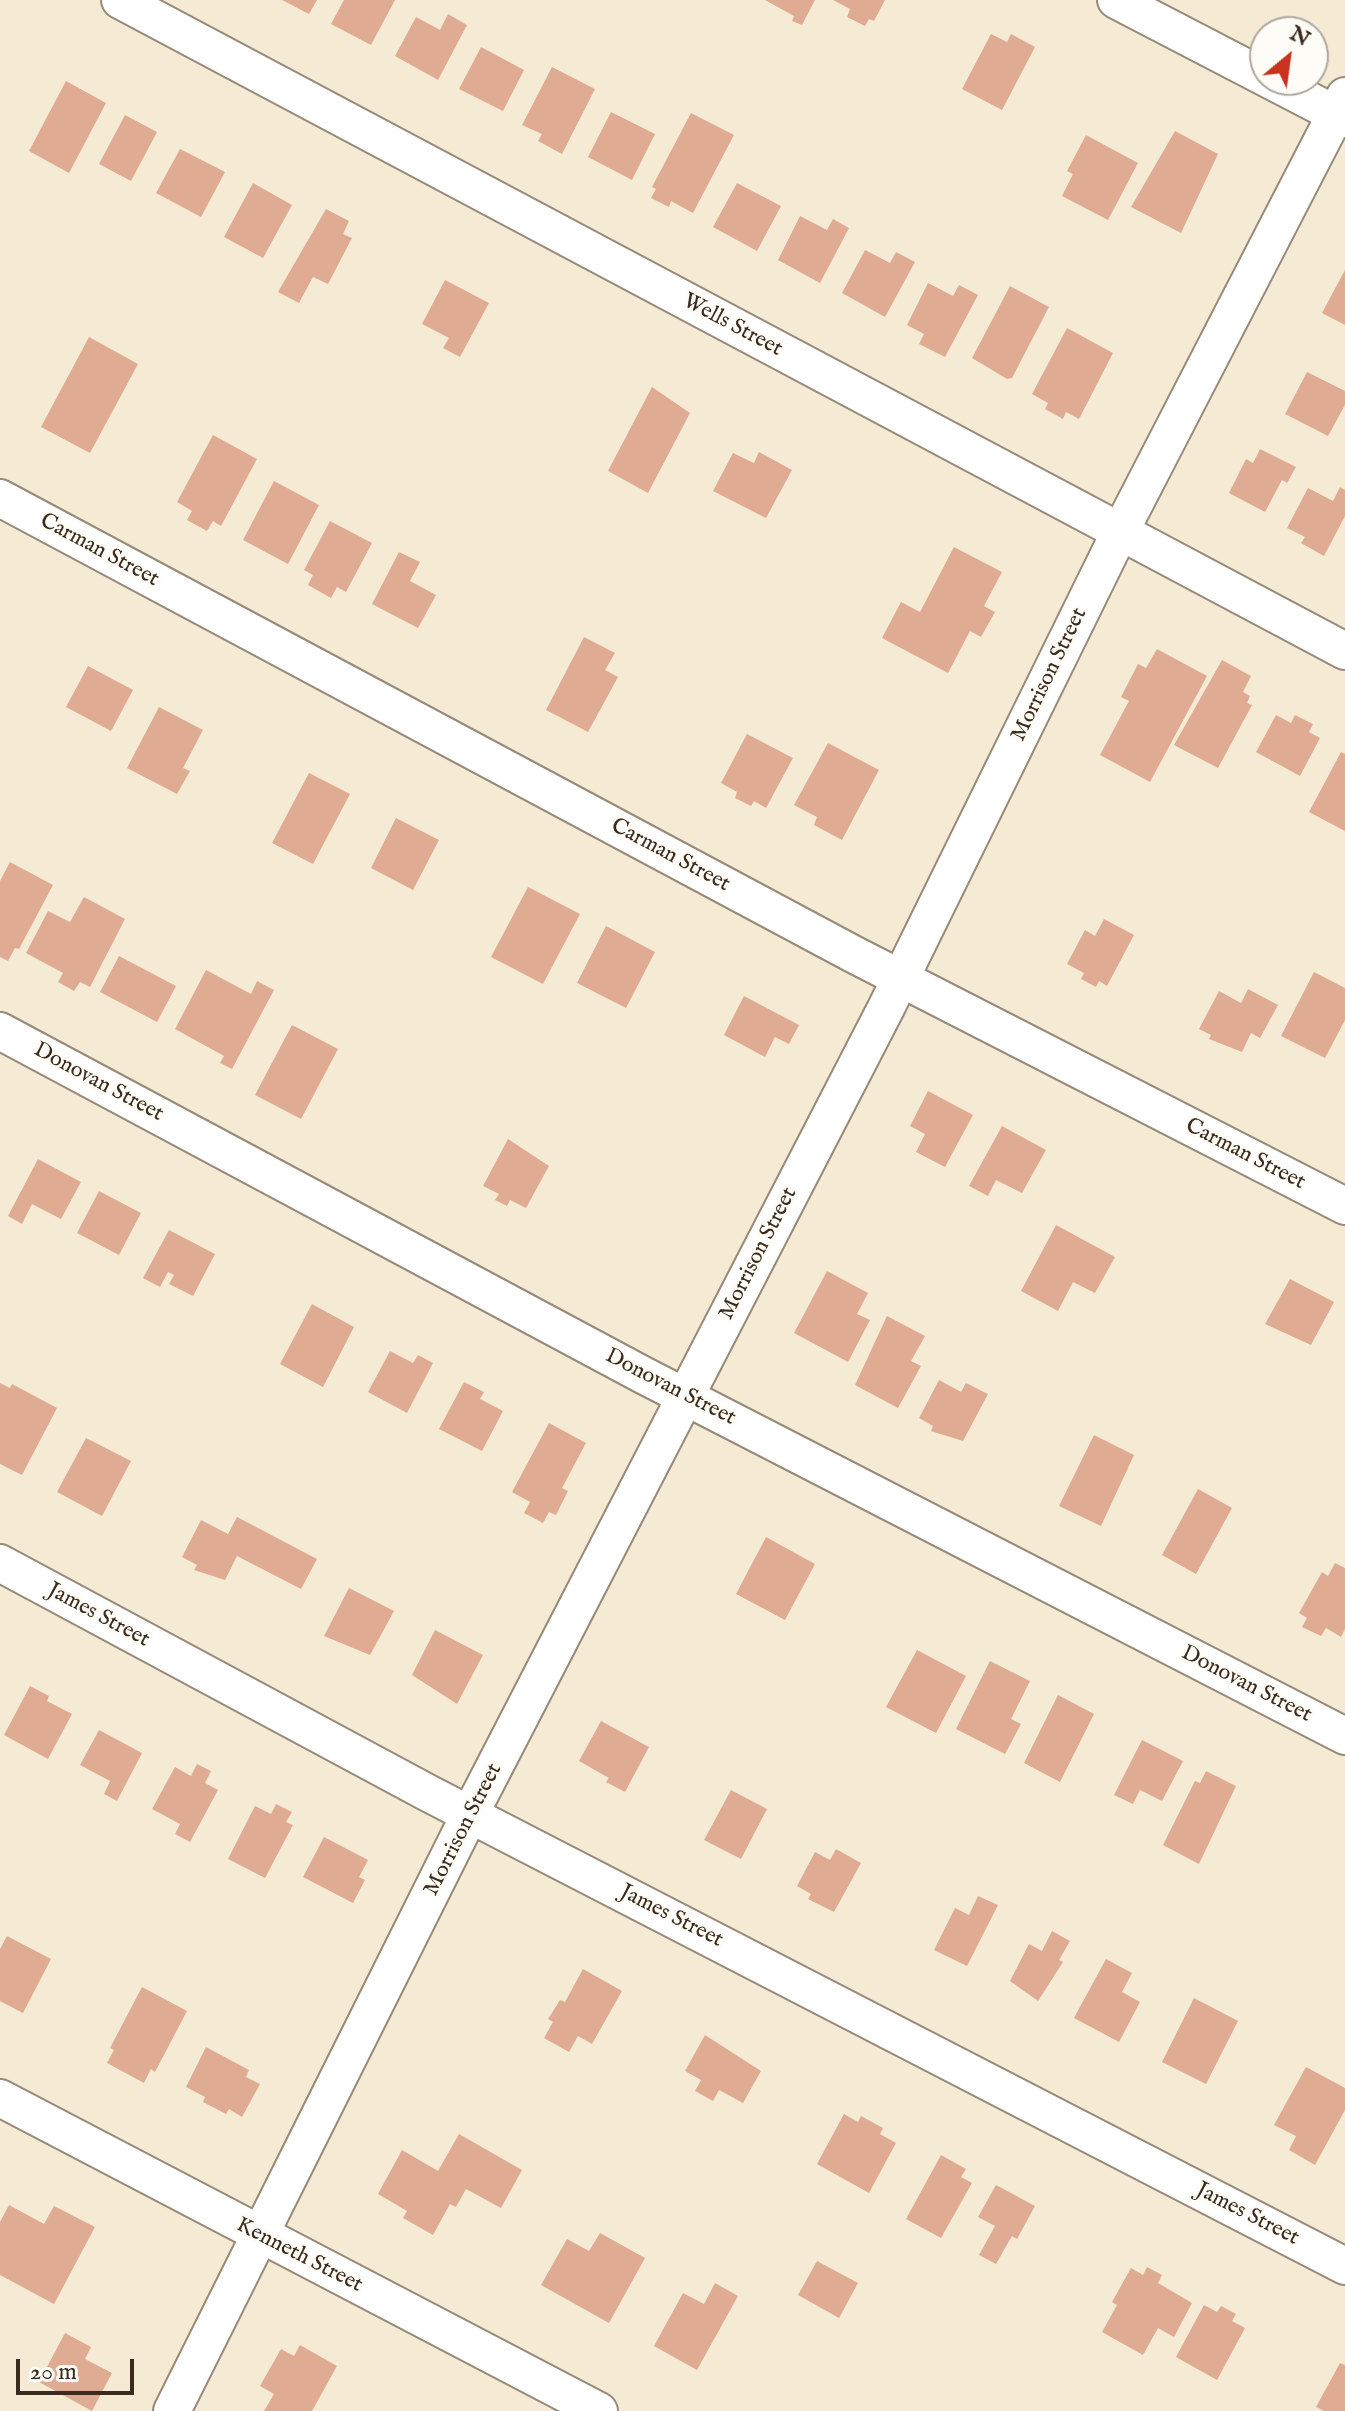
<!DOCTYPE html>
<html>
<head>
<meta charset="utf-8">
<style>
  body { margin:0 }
  #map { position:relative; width:1345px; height:2411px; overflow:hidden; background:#f5ead4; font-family:"IM FELL English",serif }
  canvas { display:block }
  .north { position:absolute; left:1249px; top:16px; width:80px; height:80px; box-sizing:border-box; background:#fdfcf7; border:2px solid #afa8a0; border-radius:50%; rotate:29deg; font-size:22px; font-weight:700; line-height:32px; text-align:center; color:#3b2a1e }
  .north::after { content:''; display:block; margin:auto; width:28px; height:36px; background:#c8321e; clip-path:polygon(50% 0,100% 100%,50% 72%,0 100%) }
  .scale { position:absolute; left:16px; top:2359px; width:118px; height:36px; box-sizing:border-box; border:4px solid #3b2a1e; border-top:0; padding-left:10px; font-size:24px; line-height:28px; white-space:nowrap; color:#3b2a1e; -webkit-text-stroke:6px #fdfcf7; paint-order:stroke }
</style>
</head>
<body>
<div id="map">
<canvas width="1345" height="2411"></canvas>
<div class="north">N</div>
<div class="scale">20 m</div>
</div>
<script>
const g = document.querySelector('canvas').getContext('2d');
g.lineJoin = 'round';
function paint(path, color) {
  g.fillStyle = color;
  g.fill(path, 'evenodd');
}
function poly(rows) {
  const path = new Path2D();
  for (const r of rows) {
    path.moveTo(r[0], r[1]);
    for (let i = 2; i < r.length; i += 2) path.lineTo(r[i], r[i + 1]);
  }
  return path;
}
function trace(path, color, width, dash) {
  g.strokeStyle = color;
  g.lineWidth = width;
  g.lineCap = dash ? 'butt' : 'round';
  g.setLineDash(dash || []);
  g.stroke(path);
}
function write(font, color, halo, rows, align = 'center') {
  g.font = font + ' "IM FELL English",serif';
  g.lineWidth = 6;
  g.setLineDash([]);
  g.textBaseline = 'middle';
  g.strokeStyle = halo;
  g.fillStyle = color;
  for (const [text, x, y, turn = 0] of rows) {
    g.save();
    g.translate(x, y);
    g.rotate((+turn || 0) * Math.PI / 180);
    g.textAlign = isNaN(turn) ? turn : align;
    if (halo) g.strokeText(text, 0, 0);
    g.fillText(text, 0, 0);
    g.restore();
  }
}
paint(poly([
  [282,0,317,0,309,14],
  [344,0,395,0,371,45,331,24],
  [765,0,815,0,802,25,792,21,794,16],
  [833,0,885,0,874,21,869,19,865,26,847,17,850,9],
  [448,14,467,25,438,80,395,56,416,17,440,30],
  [991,34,1007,42,1011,34,1035,47,1002,110,962,89],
  [481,47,524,70,503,111,459,89],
  [552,67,595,89,562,154,538,141,542,134,522,125],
  [66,81,106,103,69,173,29,151],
  [611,112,655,134,632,180,588,157],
  [691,113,734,135,693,213,671,201,669,207,651,198,656,189,652,187],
  [125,115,157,132,131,181,99,164],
  [1175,131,1218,154,1181,233,1131,207],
  [1086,135,1138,163,1108,220,1062,196,1073,174,1067,171],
  [180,149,225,172,201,217,156,193],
  [253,183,292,205,263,258,224,237],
  [737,183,781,206,757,251,713,227],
  [326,209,349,221,343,234,352,238,328,284,313,277,299,303,278,292],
  [800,216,827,230,833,219,849,228,820,283,778,260],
  [865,250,890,263,896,252,915,262,885,317,842,293],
  [1345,270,1345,325,1322,313],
  [445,280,489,303,460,357,443,348,449,338,422,324],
  [928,283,953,296,959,285,978,295,945,357,919,344,924,334,907,325],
  [1010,286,1049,307,1012,378,1007,379,972,358],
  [1067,328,1113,353,1079,419,1066,412,1063,419,1045,409,1048,403,1032,394],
  [89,337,138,364,90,453,41,427],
  [1307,372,1345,391,1345,405,1328,436,1285,414],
  [652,387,690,413,648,493,608,471],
  [213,435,257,459,221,526,213,521,207,531,187,520,192,511,177,502],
  [1260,449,1296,467,1287,483,1282,480,1265,512,1229,493,1246,459,1253,463],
  [759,452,792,470,766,518,713,491,733,453,754,463],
  [274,481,319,505,288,564,243,540],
  [1340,487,1345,490,1345,516,1324,556,1301,543,1305,537,1287,528,1308,488,1333,501],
  [330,521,372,543,346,592,337,587,331,598,308,585,313,575,304,570],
  [954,547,1002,572,984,606,995,612,981,637,970,631,948,673,882,638,901,602,920,612],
  [399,552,420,562,410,581,436,595,418,628,372,604],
  [584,637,615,653,605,670,618,677,588,732,546,710],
  [1157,649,1207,676,1150,782,1100,755,1129,701,1121,697,1138,664,1146,668],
  [1222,660,1251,676,1243,692,1250,696,1247,703,1252,705,1218,768,1174,745],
  [88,666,133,690,111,731,66,707],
  [159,707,203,730,183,768,190,771,177,794,127,768],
  [1276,715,1291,723,1295,715,1313,724,1309,732,1320,738,1300,776,1256,752],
  [747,734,793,758,766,808,754,801,751,806,735,798,737,792,721,783],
  [828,743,879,770,842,840,814,825,817,817,794,805],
  [1341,752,1345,754,1345,831,1309,812],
  [309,773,350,794,313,864,272,843],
  [396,818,439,840,413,890,371,868],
  [10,862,53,885,19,949,15,948,8,961,0,957,0,881],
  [528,887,580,914,543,984,491,957],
  [84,897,125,919,90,987,80,982,74,991,58,982,63,973,26,953,48,911,70,922],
  [1104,919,1134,935,1107,986,1099,981,1096,987,1081,979,1084,973,1067,964,1085,930,1095,936],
  [606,926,655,952,626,1008,577,983],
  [119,956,176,986,157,1022,100,992],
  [206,970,251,994,257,981,274,990,232,1069,220,1063,224,1056,175,1029],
  [1314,972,1345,988,1345,1020,1325,1058,1281,1036],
  [1248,989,1278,1005,1260,1038,1251,1033,1242,1052,1209,1039,1211,1035,1199,1029,1219,991,1241,1003],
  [744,996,799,1025,789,1044,775,1037,765,1057,724,1035],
  [292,1025,338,1049,301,1119,255,1095],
  [928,1091,973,1115,945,1167,916,1152,925,1134,910,1126],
  [1002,1126,1046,1150,1022,1193,996,1180,988,1196,969,1186],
  [508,1139,549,1166,526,1208,510,1200,507,1206,495,1200,499,1194,483,1186],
  [38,1159,81,1182,61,1219,32,1204,22,1224,8,1216],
  [99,1191,141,1213,119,1255,77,1233],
  [1056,1225,1115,1257,1095,1293,1073,1282,1058,1311,1021,1291],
  [169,1230,215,1254,193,1296,169,1284,174,1275,168,1272,160,1287,143,1278],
  [827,1271,868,1293,857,1314,870,1320,848,1362,794,1333],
  [1290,1279,1334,1302,1311,1345,1265,1324],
  [312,1304,354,1327,323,1387,280,1364],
  [887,1316,925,1336,911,1361,921,1366,898,1408,855,1385],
  [390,1351,413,1363,418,1355,433,1363,407,1413,368,1392],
  [939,1380,961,1392,966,1383,988,1394,963,1441,931,1431,933,1426,919,1418],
  [464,1382,484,1392,480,1399,503,1411,482,1451,439,1429],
  [0,1383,10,1388,12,1384,57,1408,22,1475,0,1464],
  [549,1423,586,1443,562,1488,568,1491,556,1515,549,1512,543,1523,524,1513,530,1502,512,1492],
  [1094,1435,1134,1455,1101,1526,1059,1506],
  [86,1438,131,1461,102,1516,57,1492],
  [1198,1489,1232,1508,1196,1574,1162,1555],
  [237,1517,317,1559,301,1589,237,1556,225,1580,194,1570,197,1565,182,1557,201,1520,228,1534],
  [766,1537,815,1564,785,1620,736,1594],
  [1335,1563,1345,1568,1345,1629,1341,1637,1326,1628,1321,1636,1302,1627,1307,1618,1299,1613,1322,1572,1328,1576],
  [349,1588,394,1611,370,1655,324,1636],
  [435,1630,483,1655,457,1704,412,1675],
  [917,1650,966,1676,936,1733,886,1707],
  [990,1661,1030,1681,1011,1719,1021,1724,1005,1754,956,1729],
  [30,1686,49,1696,47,1701,72,1714,48,1759,4,1735],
  [1058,1695,1094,1714,1060,1782,1024,1763],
  [601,1721,649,1747,625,1792,606,1782,609,1778,579,1761],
  [99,1730,142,1753,117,1801,104,1794,110,1781,80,1765],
  [1142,1740,1183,1761,1162,1801,1140,1790,1133,1804,1114,1795],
  [197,1764,211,1771,205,1783,218,1790,190,1842,175,1834,180,1824,152,1809,175,1767,191,1776],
  [1206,1771,1236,1786,1199,1864,1163,1845,1195,1781,1200,1783],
  [731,1790,767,1809,741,1859,704,1840],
  [276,1804,292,1812,286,1822,293,1825,265,1878,228,1859,255,1806,271,1814],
  [324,1837,368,1860,359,1877,365,1880,353,1903,303,1877],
  [836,1849,861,1863,834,1912,808,1899,811,1894,797,1886,815,1852,830,1860],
  [978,1896,998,1905,967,1966,934,1950,955,1908,969,1915],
  [1052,1931,1070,1941,1059,1960,1063,1962,1038,2001,1010,1981,1029,1944,1042,1951],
  [7,1936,51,1959,23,2013,0,2001,0,1949],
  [1106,1959,1132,1973,1122,1992,1140,2002,1119,2042,1074,2018],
  [583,1969,622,1991,592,2044,578,2036,569,2052,544,2038,553,2022,548,2019,560,2000,565,2002],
  [142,1987,187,2011,155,2072,151,2069,144,2083,107,2063,114,2050,110,2048],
  [1194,1998,1238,2021,1206,2084,1162,2062],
  [705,2035,761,2071,743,2103,719,2090,713,2101,695,2091,701,2080,685,2071],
  [206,2047,249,2070,246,2077,260,2084,242,2117,229,2109,226,2114,203,2102,205,2097,186,2087],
  [1306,2067,1345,2088,1345,2110,1315,2165,1289,2150,1296,2136,1274,2125],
  [844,2114,858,2122,861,2116,883,2128,880,2134,896,2143,869,2193,817,2164],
  [459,2134,522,2170,501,2208,466,2189,456,2207,450,2204,433,2235,403,2218,407,2211,378,2194,402,2150,438,2171],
  [941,2155,966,2169,961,2177,972,2183,941,2238,906,2219],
  [996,2185,1035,2206,1017,2239,1012,2236,996,2264,979,2255,995,2226,978,2217],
  [9,2205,44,2224,54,2206,95,2227,54,2304,0,2275,0,2222],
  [600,2233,645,2258,609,2323,541,2285,567,2239,589,2251],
  [817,2261,858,2283,839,2318,798,2295],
  [1147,2267,1162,2275,1158,2283,1192,2303,1174,2337,1158,2328,1143,2355,1102,2332,1117,2305,1112,2302,1131,2268,1143,2275],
  [715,2283,738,2296,697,2370,654,2346,683,2293,704,2304],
  [1204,2305,1217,2312,1221,2306,1236,2314,1232,2321,1245,2328,1217,2380,1176,2357],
  [65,2333,91,2347,85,2359,112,2373,92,2411,39,2382],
  [300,2345,337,2366,312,2411,264,2411,274,2394,260,2386,281,2349,294,2356],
  [1340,2363,1345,2365,1345,2411,1324,2411,1316,2407]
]), '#e0ab93');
const minor = poly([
  [120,0,1345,651],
  [1116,0,1345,119],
  [0,498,853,954,1345,1206],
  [0,1031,643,1375,1345,1736],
  [0,1563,428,1793,1345,2266],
  [0,2098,599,2411],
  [172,2411,470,1814,886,1008,1119,534,1345,96]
]);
trace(minor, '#988a79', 40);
trace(minor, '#fff', 36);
write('22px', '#3b2a1e', '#fdfcf7', [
  ["Wells Street",732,326,28],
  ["Carman Street",99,551,28],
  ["Morrison Street",1050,675,-64],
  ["Carman Street",670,856,28],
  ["Donovan Street",98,1083,28],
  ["Carman Street",1245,1155,27],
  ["Morrison Street",759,1254,-63],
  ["Donovan Street",670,1388,27],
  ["James Street",98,1616,28],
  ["Donovan Street",1246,1685,27],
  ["Morrison Street",464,1830,-63],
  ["James Street",671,1917,27],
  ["James Street",1247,2215,27],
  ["Kenneth Street",299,2256,27]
]);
</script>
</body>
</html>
